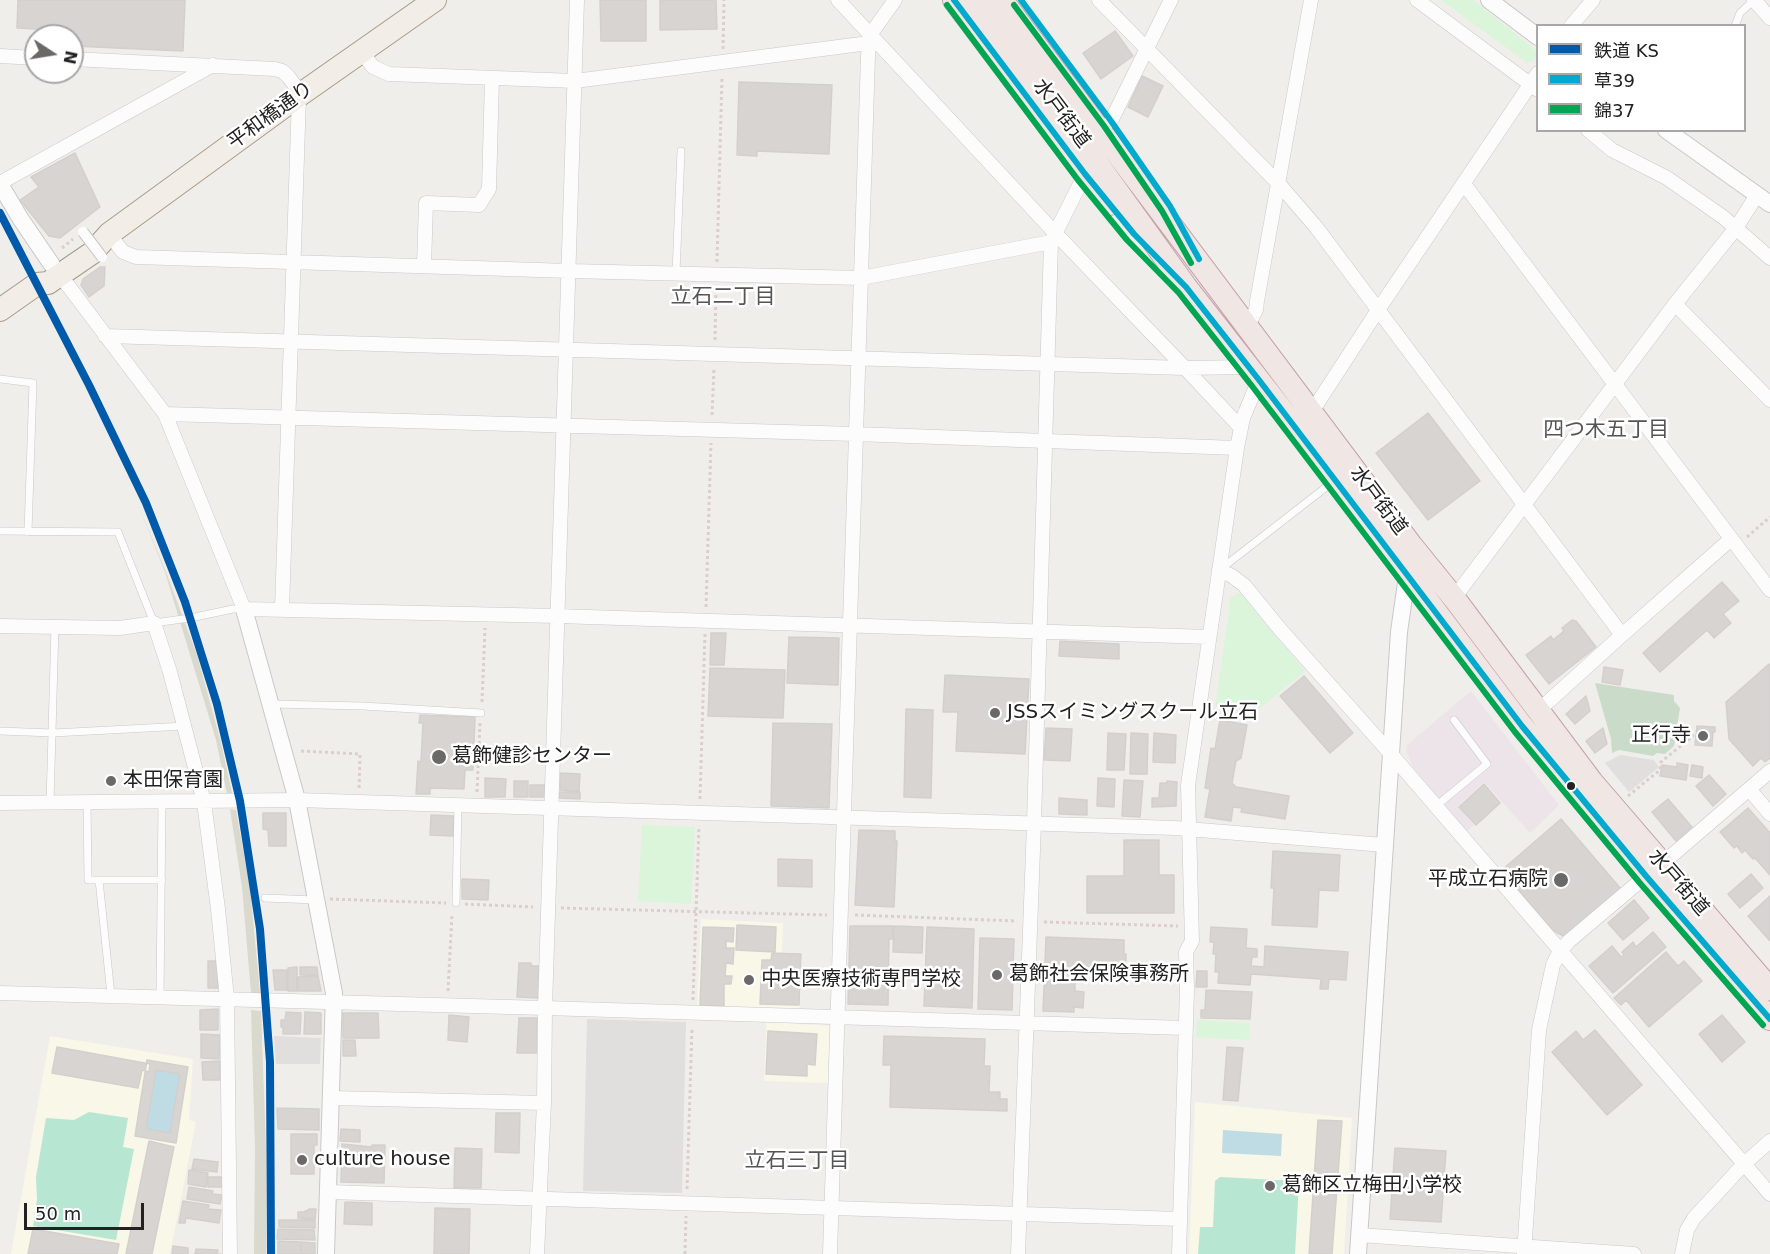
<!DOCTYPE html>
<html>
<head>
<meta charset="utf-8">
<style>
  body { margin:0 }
  #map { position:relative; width:1770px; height:1254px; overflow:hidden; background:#f0eeeb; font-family:"DejaVu Sans","Noto Sans JP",sans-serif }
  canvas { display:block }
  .legend { position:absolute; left:1536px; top:24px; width:210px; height:108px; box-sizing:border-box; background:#fff; border:2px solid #a7a7a7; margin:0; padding:8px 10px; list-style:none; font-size:18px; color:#222 }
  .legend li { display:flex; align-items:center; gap:12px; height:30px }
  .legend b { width:30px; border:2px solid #a7a7a7 }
  .north { position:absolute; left:24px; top:24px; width:60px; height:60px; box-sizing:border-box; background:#fff; border:2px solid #a7a7a7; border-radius:50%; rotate:102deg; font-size:16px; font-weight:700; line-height:24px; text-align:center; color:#222 }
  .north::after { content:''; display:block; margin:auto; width:21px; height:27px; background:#6a6968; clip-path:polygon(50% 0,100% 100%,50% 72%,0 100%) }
  .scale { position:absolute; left:24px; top:1203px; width:120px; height:27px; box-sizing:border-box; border:3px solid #222; border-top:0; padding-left:8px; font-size:18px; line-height:21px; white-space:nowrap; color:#222; -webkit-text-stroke:4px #fff; paint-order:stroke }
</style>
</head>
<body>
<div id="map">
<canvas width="1770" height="1254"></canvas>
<ul class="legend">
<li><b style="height:8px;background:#005aaa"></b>鉄道 KS</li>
<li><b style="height:8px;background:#00a9ce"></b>草39</li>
<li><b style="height:8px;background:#00a651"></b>錦37</li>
</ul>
<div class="north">N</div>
<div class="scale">50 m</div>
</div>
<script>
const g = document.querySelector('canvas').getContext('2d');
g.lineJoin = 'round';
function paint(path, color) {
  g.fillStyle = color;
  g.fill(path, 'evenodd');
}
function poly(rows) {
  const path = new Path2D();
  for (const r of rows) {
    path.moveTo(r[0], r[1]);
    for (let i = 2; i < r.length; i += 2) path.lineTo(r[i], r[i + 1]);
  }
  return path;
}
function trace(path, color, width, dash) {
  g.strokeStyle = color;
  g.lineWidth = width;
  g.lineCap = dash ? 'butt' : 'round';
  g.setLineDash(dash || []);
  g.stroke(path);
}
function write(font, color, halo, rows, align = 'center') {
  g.font = font + ' "DejaVu Sans","Noto Sans JP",sans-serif';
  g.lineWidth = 5;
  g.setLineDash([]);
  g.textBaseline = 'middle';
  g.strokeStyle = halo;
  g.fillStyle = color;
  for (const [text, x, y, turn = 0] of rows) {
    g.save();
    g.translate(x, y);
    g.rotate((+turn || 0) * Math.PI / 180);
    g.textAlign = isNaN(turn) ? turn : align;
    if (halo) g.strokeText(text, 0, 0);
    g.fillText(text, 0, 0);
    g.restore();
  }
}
paint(poly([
  [1471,691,1559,805,1530,833,1484,782,1458,806,1474,825,1466,832,1413,767,1406,751,1407,745]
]), '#ede4e9');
paint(poly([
  [701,919,783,923,782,952,802,953,799,1024,830,1026,828,1083,764,1081,767,1010,697,1007],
  [50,1036,193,1059,189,1120,196,1122,170,1254,11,1254],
  [1195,1102,1352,1118,1344,1254,1189,1254]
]), '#f8f7e8');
paint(poly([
  [137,502,166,572,197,655,220,739,232,793,227,794,216,740,191,658,165,572],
  [230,809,236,810,250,888,260,993,251,993,242,887],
  [251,1010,261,1011,266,1150,266,1254,254,1254,255,1148]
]), '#d9d9cd');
paint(poly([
  [1595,683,1674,695,1674,701,1680,708,1674,746,1665,754,1657,753,1653,756,1619,750,1612,753,1611,739]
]), '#cadbca');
paint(poly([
  [1441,0,1473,0,1537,51,1536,59,1527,63],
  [1240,593,1305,671,1253,714,1215,708,1231,597],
  [642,825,695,827,691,904,638,901],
  [1197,1020,1250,1023,1249,1040,1196,1037]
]), '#daf5da');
paint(poly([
  [89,1112,128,1118,123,1147,134,1149,116,1240,33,1226,37,1199,36,1177,46,1118,74,1120],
  [1220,1177,1296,1181,1299,1183,1295,1254,1198,1254,1200,1227,1213,1227,1215,1181]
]), '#b7e6d2');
paint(poly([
  [1620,755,1654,760,1659,767,1629,792,1605,763],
  [587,1019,686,1022,682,1193,583,1191],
  [274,1036,321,1038,320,1064,276,1064]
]), '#e0dfde');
paint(poly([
  [156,1070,180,1074,170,1133,146,1129],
  [1223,1130,1282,1134,1281,1156,1222,1153]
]), '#bfdbe3');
const building = poly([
  [18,0,185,0,183,51,72,46,72,35,54,34,54,30,17,28,18,0],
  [600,0,646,0,646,41,601,41,600,0],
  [660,0,716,0,717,29,660,30,660,0],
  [1115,31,1133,56,1101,79,1083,53,1115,31],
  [1142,76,1163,86,1148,117,1128,107,1142,76],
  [739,82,832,85,829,154,757,151,757,156,737,155,739,82],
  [75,153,100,207,60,238,49,236,20,200,39,187,31,177,75,153],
  [100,267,105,267,104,286,89,297,81,285,83,279,100,267],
  [1428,413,1480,481,1428,520,1376,453,1428,413],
  [1722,582,1739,601,1723,614,1731,623,1714,638,1707,630,1660,672,1643,653,1722,582],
  [1572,620,1576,621,1596,647,1549,684,1526,655,1551,636,1553,640,1564,631,1562,628,1572,620],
  [711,633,726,633,724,665,710,665,711,633],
  [789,637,839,638,838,685,787,683,789,637],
  [1060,641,1119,644,1119,659,1059,656,1060,641],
  [1769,664,1770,666,1770,758,1765,762,1761,758,1753,766,1729,739,1726,702,1769,664],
  [1604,667,1623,670,1620,685,1602,682,1604,667],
  [710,668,785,670,783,718,708,716,710,668],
  [945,675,1029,679,1025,754,956,751,958,712,943,712,945,675],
  [1304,676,1353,733,1330,753,1280,696,1304,676],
  [1586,696,1590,711,1575,724,1566,714,1586,696],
  [906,709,933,710,931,798,904,797,906,709],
  [420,715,475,717,473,770,465,770,464,789,430,788,430,794,416,794,418,761,421,762,423,723,419,723,420,715],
  [1220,720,1247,725,1241,758,1236,761,1232,783,1236,787,1289,796,1285,819,1241,812,1242,808,1233,807,1231,821,1205,817,1210,789,1205,788,1211,748,1215,749,1220,720],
  [773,723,832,724,829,808,771,806,773,723],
  [1697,726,1715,727,1715,732,1713,732,1712,746,1695,745,1697,726],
  [1046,728,1072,729,1070,761,1044,760,1046,728],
  [1603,728,1607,744,1595,753,1586,741,1603,728],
  [1108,733,1126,734,1124,770,1107,770,1108,733],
  [1131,733,1148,734,1147,774,1130,774,1131,733],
  [1154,733,1176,735,1175,763,1153,762,1154,733],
  [1677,763,1688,765,1686,780,1660,776,1662,765,1677,767,1677,763],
  [1692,765,1703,767,1702,778,1690,776,1692,765],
  [560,773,580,774,579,791,560,790,560,773],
  [1709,775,1726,794,1713,806,1696,786,1709,775],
  [485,778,506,779,505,797,485,797,485,778],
  [1098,778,1115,779,1114,807,1097,806,1098,778],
  [1124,780,1143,781,1140,817,1122,816,1124,780],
  [514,781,528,781,528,797,514,797,514,781],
  [1167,781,1177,782,1176,806,1152,807,1152,798,1159,798,1160,783,1167,783,1167,781],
  [1484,784,1500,803,1476,825,1459,807,1484,784],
  [530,785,545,785,544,797,530,797,530,785],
  [560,792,580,792,580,799,559,798,560,792],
  [1059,798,1087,800,1087,815,1059,814,1059,798],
  [1668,799,1692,827,1676,841,1652,812,1668,799],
  [1748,808,1770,833,1770,875,1755,858,1753,859,1745,850,1742,853,1737,846,1734,848,1720,832,1748,808],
  [263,813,286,813,286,846,269,846,268,830,263,829,263,813],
  [431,815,454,816,453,836,430,835,431,815],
  [1561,819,1621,889,1565,937,1551,929,1502,870,1561,819],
  [859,830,895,831,895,841,897,841,894,907,855,905,859,830],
  [1124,840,1159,840,1159,875,1174,875,1174,913,1087,913,1087,876,1124,876,1124,840],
  [1273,851,1340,855,1338,891,1319,890,1317,927,1272,925,1274,888,1271,888,1273,851],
  [778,859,812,860,812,887,778,886,778,859],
  [1751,874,1763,888,1740,908,1728,894,1751,874],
  [462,879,489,880,488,900,462,899,462,879],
  [1770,896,1770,941,1748,916,1770,896],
  [1634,900,1649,918,1623,940,1608,923,1634,900],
  [737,925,776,927,775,952,736,950,737,925],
  [850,926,893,926,893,939,889,939,888,1005,848,1004,850,926],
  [894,926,923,927,922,953,893,952,894,926],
  [703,927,734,928,733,942,726,941,726,948,734,948,733,964,726,963,725,976,732,976,731,984,724,984,724,1006,700,1005,703,927],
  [927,927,974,929,972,1008,924,1006,927,927],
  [1211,927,1247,929,1246,948,1257,949,1257,957,1252,957,1251,966,1264,967,1265,946,1348,952,1346,980,1329,979,1328,989,1320,989,1321,979,1251,974,1250,985,1218,983,1219,972,1215,972,1216,954,1213,954,1214,942,1210,942,1211,927],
  [1653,932,1666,947,1613,993,1589,966,1612,946,1621,957,1624,955,1622,952,1633,942,1636,947,1653,932],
  [1046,937,1124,940,1124,954,1126,954,1126,961,1123,961,1123,971,1075,969,1075,991,1084,992,1083,1008,1074,1007,1074,1012,1043,1011,1046,937],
  [980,938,1014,939,1012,1010,978,1009,980,938],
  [1666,952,1678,966,1684,961,1702,981,1649,1027,1626,1000,1621,1005,1614,998,1666,952],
  [772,953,801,954,799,1005,760,1004,762,960,771,960,772,953],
  [208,961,218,961,218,988,208,988,208,961],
  [519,963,531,963,531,966,539,966,538,998,517,997,519,963],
  [297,967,297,991,288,991,288,968,297,967],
  [300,967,317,967,318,975,300,975,300,967],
  [273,970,287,970,287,990,275,990,273,970],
  [1197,971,1207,971,1207,987,1196,987,1197,971],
  [318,976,321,991,298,991,298,977,318,976],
  [1206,990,1252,992,1250,1019,1201,1018,1201,1010,1205,1010,1206,990],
  [218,1009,218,1030,200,1030,200,1010,218,1009],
  [286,1012,301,1013,300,1034,283,1034,283,1027,281,1027,281,1020,285,1020,286,1012],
  [305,1012,321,1013,321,1034,304,1034,305,1012],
  [343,1013,378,1013,379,1038,343,1038,343,1013],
  [449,1015,469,1017,467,1042,448,1040,449,1015],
  [1722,1015,1745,1042,1722,1062,1699,1034,1722,1015],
  [519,1018,537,1018,537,1053,517,1053,519,1018],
  [1595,1030,1642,1085,1607,1115,1552,1052,1576,1031,1583,1040,1595,1030],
  [768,1031,817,1034,815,1065,807,1064,807,1076,766,1074,768,1031],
  [201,1034,220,1035,219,1059,201,1058,201,1034],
  [884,1036,985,1039,984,1066,990,1066,989,1092,1000,1092,1000,1099,1007,1099,1007,1111,890,1107,891,1065,883,1065,884,1036],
  [343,1040,355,1040,356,1056,343,1056,343,1040],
  [57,1047,150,1064,149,1072,142,1070,138,1088,52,1073,57,1047],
  [1227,1047,1243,1048,1238,1101,1223,1100,1227,1047],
  [147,1060,188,1067,176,1143,135,1136,147,1060],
  [156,1070,180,1074,170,1133,146,1129,156,1070],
  [220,1061,220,1080,203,1080,202,1062,220,1061],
  [277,1108,319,1109,319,1130,278,1129,277,1108],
  [496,1113,520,1113,519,1153,495,1152,496,1113],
  [1318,1120,1342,1121,1332,1254,1309,1254,1318,1120],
  [341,1129,360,1130,360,1142,340,1141,341,1129],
  [291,1134,317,1134,317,1145,314,1145,314,1174,291,1174,291,1134],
  [149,1141,174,1147,152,1254,126,1254,149,1141],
  [342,1144,372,1147,372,1145,385,1145,384,1183,341,1182,342,1144],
  [455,1148,482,1149,481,1188,454,1188,455,1148],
  [1395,1148,1446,1151,1441,1222,1390,1219,1395,1148],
  [194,1159,218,1162,217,1172,192,1169,194,1159],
  [189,1170,208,1173,206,1187,188,1184,189,1170],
  [208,1177,223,1177,223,1187,208,1187,208,1177],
  [189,1187,213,1191,212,1194,222,1195,220,1204,187,1199,189,1187],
  [183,1201,209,1205,208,1209,221,1210,219,1223,186,1218,185,1223,179,1223,183,1201],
  [345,1202,372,1203,372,1225,344,1224,345,1202],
  [435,1208,470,1209,469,1254,434,1254,435,1208],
  [309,1209,316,1209,315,1219,298,1218,298,1212,305,1212,305,1211,309,1210,309,1209],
  [279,1220,315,1220,315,1228,279,1227,279,1220],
  [33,1229,119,1244,117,1254,28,1254,33,1229],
  [278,1229,314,1230,315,1240,277,1239,278,1229],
  [278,1241,301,1242,301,1254,278,1254,278,1241],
  [301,1242,315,1243,315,1254,301,1254,301,1242],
  [173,1246,188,1248,188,1254,172,1254,173,1246],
  [196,1249,218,1250,217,1254,221,1254,195,1254,196,1249]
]);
paint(building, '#d7d4d2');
trace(building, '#d3d0cc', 1.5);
const service = poly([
  [1735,26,1740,13,1754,0],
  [676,273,681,151],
  [0,379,33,383,28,532],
  [0,531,118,532,154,623,190,618,233,609,244,609],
  [1222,568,1334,481],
  [271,704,363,706,481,713],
  [0,731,53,733,185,726],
  [87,802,88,880,99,880,111,995],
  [50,803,55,626],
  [1436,806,1487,764,1454,720],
  [99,880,162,880],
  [265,898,316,900],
  [456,903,458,805],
  [160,997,162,802]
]);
const minor = poly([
  [838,0,1056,234,1185,368,1241,428],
  [1099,0,1279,184,1316,227,1622,635],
  [1417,0,1538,90],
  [1754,0,1770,18],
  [1571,26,1593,0],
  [362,52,373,67,389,74,575,81,869,43],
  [0,56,36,58],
  [72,59,275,69,282,71,288,76,301,94],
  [1111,121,1171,0],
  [1588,130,1612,150,1667,178,1723,217,1770,258],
  [0,183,213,65],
  [1464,184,1770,590],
  [109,234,123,252,136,257,569,271,861,278,1051,242],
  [424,266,426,203,479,205,489,189,492,78],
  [60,275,165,414,244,609,557,616,1209,637],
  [1675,304,1770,400],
  [1247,327,1256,310,1257,301,1311,0],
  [105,336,1185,368,1249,367],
  [1311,413,1378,310,1538,73],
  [165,414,855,434,1237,448],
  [1219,570,1232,576,1244,585,1279,628,1391,754,1770,1194],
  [1454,598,1675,304,1736,228,1757,195],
  [282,609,299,96],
  [0,626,120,628,154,623,170,672,204,802,218,909,227,999,230,1254],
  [1538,711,1622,635,1731,539],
  [1749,789,1770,814],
  [0,803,297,800,359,802,1175,828,1384,845],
  [1662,864,1770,771],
  [0,993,545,1008,1185,1028],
  [331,1098,544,1103],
  [328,1192,1180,1219],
  [1359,1235,1634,1254],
  [537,1254,544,1103,545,1008,577,0],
  [830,1254,868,56,870,35,895,0],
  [1018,1254,1034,823,1051,242,1085,174],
  [1179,1254,1187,989,1186,952,1192,941,1188,785,1237,448,1243,418,1259,380],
  [1524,1254,1539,1030,1553,965,1560,951,1569,941,1646,876],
  [1682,1254,1687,1230,1694,1218,1744,1164,1770,1141]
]);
const tertiary = poly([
  [1489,0,1538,37],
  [1666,130,1770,204],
  [0,184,20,218,52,265],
  [244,609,297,800,334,993,326,1254],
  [1358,1254,1399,632,1407,576]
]);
const primary = poly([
  [0,310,37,284,48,283,92,253,109,234,301,94,435,0]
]);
const trunk = poly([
  [954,0,1085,174,1110,204],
  [977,0,1094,159,1186,287,1336,479,1522,726,1646,876,1770,1019],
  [1002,0,1411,545,1454,598,1592,782,1770,989]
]);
trace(service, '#c9c8c7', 8);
trace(minor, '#c9c8c7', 15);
trace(tertiary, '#c9c8c7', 18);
trace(primary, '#a79c86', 24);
trace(trunk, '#c5a2ac', 24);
trace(poly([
  [723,49,724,0],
  [62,248,73,239],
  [717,262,722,77],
  [715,340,716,287],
  [712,415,714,368],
  [1747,537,1770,517],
  [706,607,711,443],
  [482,702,485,628],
  [301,751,360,754,359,790],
  [477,792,480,723],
  [1628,796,1660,770,1661,762,1694,735],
  [700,799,705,634],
  [330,899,446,903],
  [465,904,533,907],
  [561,908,827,915],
  [855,915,1016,921],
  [1044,922,1178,926],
  [448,991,452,914],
  [693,1000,699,826],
  [687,1189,692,1027],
  [685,1254,686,1216]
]), '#dccecd', 3, [3, 3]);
trace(service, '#fdfcfc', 7);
trace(minor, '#fdfcfc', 14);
trace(tertiary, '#fdfcfc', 16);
trace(primary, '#f3ede7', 22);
trace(trunk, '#f0e6e4', 22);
const pedestrianBridge = poly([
  [83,232,102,257]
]);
trace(pedestrianBridge, '#c9c8c7', 12, []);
trace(pedestrianBridge, '#fdfcfc', 10);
trace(poly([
  [954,0,1085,174,1134,234,1186,287,1259,380,1522,726,1646,876,1770,1019],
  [1021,0,1111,121,1170,206,1199,259]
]), '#00a9ce', 6);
trace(poly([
  [947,5,1078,180,1127,240,1179,293,1252,386,1515,732,1639,882,1763,1025],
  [1014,5,1104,126,1162,211,1191,263]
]), '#00a651', 6);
trace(poly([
  [0,213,89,385,146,503,185,602,217,704,240,801,260,929,270,1062,271,1254]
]), '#005aaa', 8);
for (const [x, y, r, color] of [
  [995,713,6,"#6a6968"],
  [1703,736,6,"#6a6968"],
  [439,757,8,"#6a6968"],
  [111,781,6,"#6a6968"],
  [1571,786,5,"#222"],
  [1561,880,8,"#6a6968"],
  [997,975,6,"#6a6968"],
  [749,980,6,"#6a6968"],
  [302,1160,6,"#6a6968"],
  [1270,1186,6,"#6a6968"]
]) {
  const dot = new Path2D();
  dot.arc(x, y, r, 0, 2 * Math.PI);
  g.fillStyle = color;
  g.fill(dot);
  trace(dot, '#fff', 2);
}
write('20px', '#222', '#fff', [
  ["水戸街道",1061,114,53],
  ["平和橋通り",271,116,-36],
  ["水戸街道",1378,501,53],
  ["水戸街道",1678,883,49]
]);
write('20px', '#222', '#fff', [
  ["JSSスイミングスクール立石",1007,713],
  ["正行寺",1691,736,"right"],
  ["葛飾健診センター",452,757],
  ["本田保育園",123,781],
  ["平成立石病院",1548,880,"right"],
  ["葛飾社会保険事務所",1009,975],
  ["中央医療技術専門学校",761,980],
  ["culture house",314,1160],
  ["葛飾区立梅田小学校",1282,1186]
], 'left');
write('21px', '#555', '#fff', [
  ["立石二丁目",723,298],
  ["四つ木五丁目",1606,431],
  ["立石三丁目",797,1162]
]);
</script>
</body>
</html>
